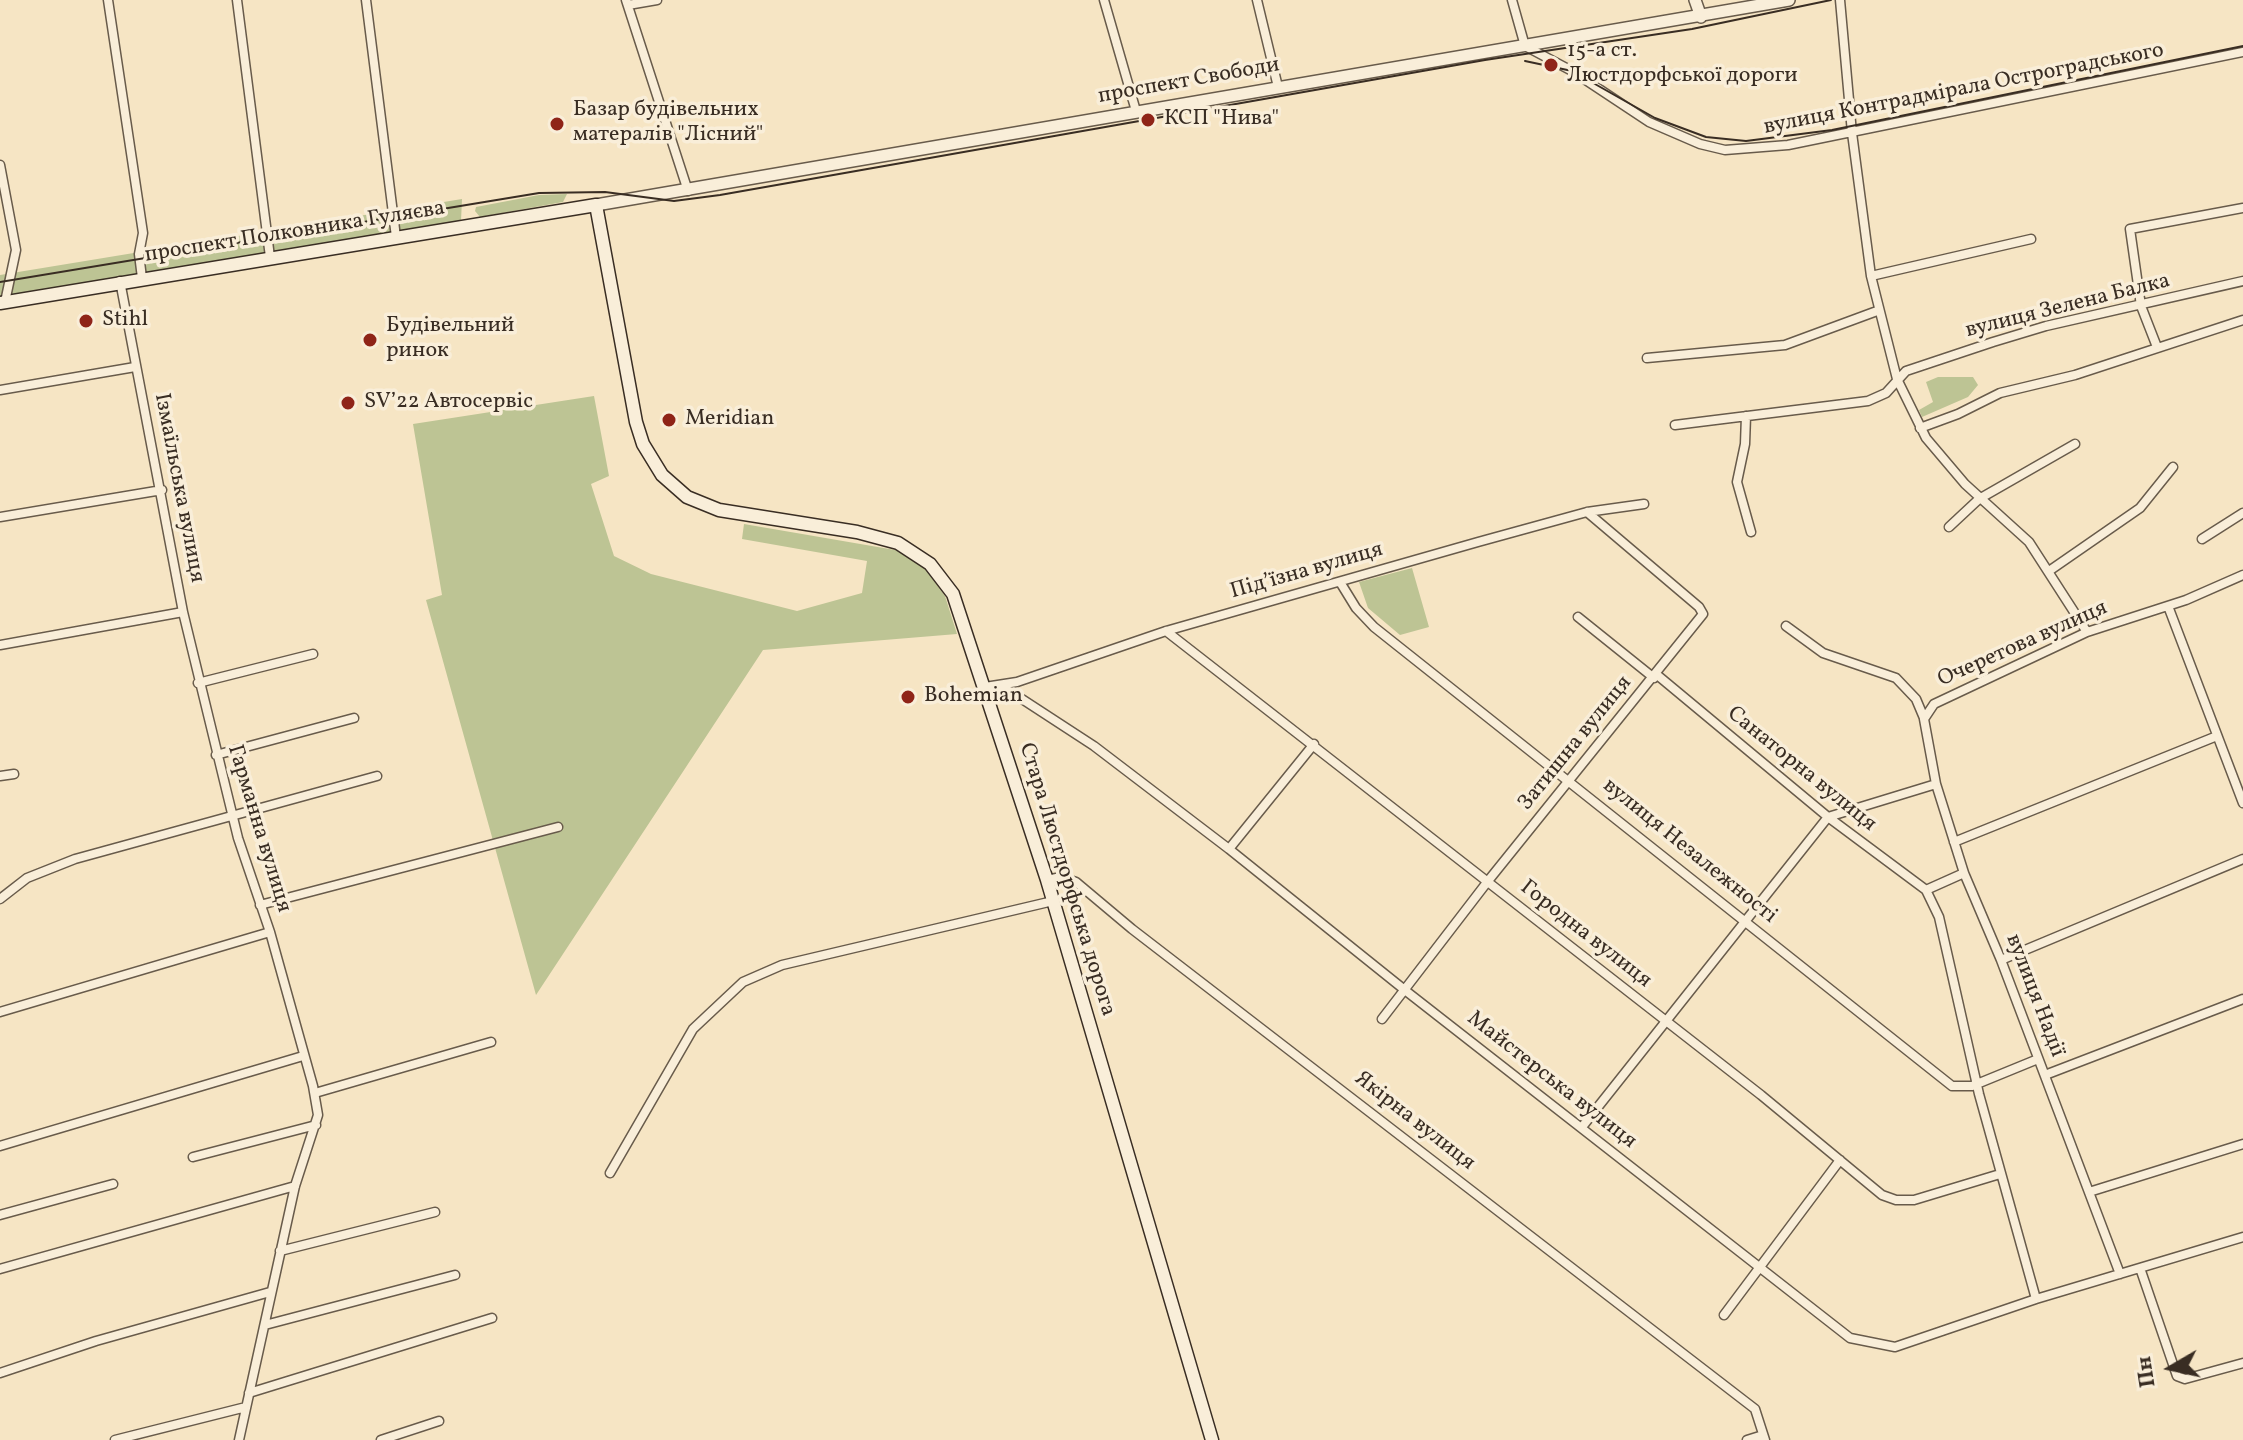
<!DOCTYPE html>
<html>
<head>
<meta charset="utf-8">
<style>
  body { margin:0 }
  #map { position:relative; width:2243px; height:1440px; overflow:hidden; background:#f6e5c4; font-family:Vollkorn,serif }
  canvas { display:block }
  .north { position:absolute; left:2131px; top:1328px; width:80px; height:80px; -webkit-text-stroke:6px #f9eed9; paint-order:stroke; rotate:261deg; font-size:22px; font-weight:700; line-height:32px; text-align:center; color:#392d23 }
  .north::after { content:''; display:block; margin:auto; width:28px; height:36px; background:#392d23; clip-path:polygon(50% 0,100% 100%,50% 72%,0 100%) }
</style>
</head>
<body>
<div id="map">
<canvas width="2243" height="1440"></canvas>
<div class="north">Пн</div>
</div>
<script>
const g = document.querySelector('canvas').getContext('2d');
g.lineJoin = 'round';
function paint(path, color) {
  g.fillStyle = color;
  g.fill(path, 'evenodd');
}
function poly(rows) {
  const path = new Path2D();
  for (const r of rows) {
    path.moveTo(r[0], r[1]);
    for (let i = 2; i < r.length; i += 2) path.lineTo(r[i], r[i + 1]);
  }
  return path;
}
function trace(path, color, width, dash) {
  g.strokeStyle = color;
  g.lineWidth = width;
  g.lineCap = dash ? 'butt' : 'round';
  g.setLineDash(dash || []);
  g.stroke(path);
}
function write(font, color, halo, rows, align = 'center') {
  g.font = font + ' Vollkorn,serif';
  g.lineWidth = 7;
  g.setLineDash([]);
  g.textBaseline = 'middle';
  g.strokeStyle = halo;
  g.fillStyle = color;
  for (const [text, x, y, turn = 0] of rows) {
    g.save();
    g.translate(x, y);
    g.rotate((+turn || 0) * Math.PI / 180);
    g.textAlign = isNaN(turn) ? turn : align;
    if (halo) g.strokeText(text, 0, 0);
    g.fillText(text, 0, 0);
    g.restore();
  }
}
paint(poly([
  [567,194,563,202,480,217,475,211,476,207,539,195],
  [462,199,461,221,0,298,0,275],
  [1938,377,1973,377,1978,385,1968,397,1922,417,1919,410,1933,402,1926,382],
  [594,396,609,476,591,484,614,556,651,574,797,611,862,593,867,561,742,539,744,524,901,551,924,567,945,596,957,634,763,650,536,995,426,600,442,595,413,424],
  [1412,568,1429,627,1400,635,1368,608,1359,582]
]), '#bdc494');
const minor = poly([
  [108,0,143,233,139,254,142,278],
  [237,0,270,257],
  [366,0,396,237],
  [626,0,688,191],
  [1104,0,1136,111],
  [1257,0,1278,87],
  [1512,0,1525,46,1572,71,1649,122,1700,144,1725,150,1788,145,2243,52],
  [1840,0,1852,133,1871,276,1897,379,1926,438,1965,484,2029,542,2087,632],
  [628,5,657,0],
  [0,165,16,250,5,302],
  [1871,276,2031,239],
  [2157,347,2141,306,2130,229,2243,208],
  [1647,358,1785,345,1877,311],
  [0,390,135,367],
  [1746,416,1745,444,1737,482,1751,532],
  [1675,425,1868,401,1886,393,1906,371,1993,342,2046,326,2243,281],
  [1920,428,1958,414,2000,393,2075,375,2243,320],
  [0,517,162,490],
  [1949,527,1979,499,2075,444],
  [2202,539,2243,513],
  [2049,571,2140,508,2173,467],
  [1340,582,1356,608,1374,627,1952,1086,1972,1086,2038,1059],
  [2168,606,2243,803],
  [183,612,238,838,270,932,313,1086,318,1115,295,1186,239,1440],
  [1578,617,1654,678],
  [1786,626,1823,653,1896,678,1916,699,1924,718],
  [1166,631,1761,1095,1882,1195,1896,1200,1914,1200,2000,1174],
  [0,645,183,612,120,281],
  [1656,674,1828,817,1926,890,1939,917,1979,1094,2036,1299],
  [198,683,313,654],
  [1002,686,1094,746,1229,849,1406,991,1850,1338,1895,1347,2036,1299,2243,1237],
  [985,687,1017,682,1166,631,1478,542,1587,512,1644,504],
  [216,755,354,718],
  [0,776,14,774],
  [1954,842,2217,736],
  [1229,849,1314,744],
  [1047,880,1061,877,1076,882,1132,929,1755,1409,1765,1440],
  [1926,890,1964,873],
  [0,899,27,878,75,859,377,776],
  [260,905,558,827],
  [2001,960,2243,859],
  [0,1012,270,932],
  [1382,1019,1488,881,1703,614,1699,607,1587,512],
  [2045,1075,2243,999],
  [315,1093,491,1042],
  [1582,1127,1828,817,1936,784],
  [0,1146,303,1056],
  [193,1157,316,1125],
  [610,1173,693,1029,743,982,782,965,1053,901],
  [2089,1192,2243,1144],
  [0,1215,113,1184],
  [280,1251,435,1212],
  [2140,1268,2177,1376,2185,1379,2243,1363],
  [0,1269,295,1186],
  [2120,1274,2001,960,1964,873,1936,784,1924,719,1934,704,2087,632,2186,600,2243,575],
  [1724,1315,1840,1160],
  [265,1325,455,1275],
  [0,1373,96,1341,270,1292],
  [249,1393,492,1318],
  [115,1440,246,1407],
  [381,1440,439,1421],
  [1747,1440,1763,1435]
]);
const tertiary = poly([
  [1695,0,1701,17],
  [596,205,1789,0]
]);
const secondary = poly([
  [0,303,596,205,636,422,643,444,662,475,687,497,719,510,857,532,898,543,930,564,953,594,1047,880,1212,1440]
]);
trace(minor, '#685b4b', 11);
trace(tertiary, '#685b4b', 14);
trace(secondary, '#392d23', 15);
trace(minor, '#f9eed9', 8);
trace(tertiary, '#f9eed9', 11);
trace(secondary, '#f9eed9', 12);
trace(poly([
  [1525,61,1572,71,1655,118,1706,137,1746,141,1832,130,2243,46],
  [0,282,539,193,605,192,674,201,720,195,1485,60,1692,29,1831,0]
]), '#392d23', 2);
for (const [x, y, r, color] of [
  [1551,65,8,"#8f2418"],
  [1148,120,8,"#8f2418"],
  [557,124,8,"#8f2418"],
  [86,321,8,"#8f2418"],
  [370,340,8,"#8f2418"],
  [348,403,8,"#8f2418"],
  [669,420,8,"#8f2418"],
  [908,697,8,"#8f2418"]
]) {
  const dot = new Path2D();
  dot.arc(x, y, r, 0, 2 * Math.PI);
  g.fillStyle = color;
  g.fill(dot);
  trace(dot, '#f9eed9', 3);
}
write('22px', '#392d23', '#f9eed9', [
  ["15-а ст.",1567,52],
  ["Люстдорфської дороги",1567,77],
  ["Базар будівельних",573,111],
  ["матералів \"Лісний\"",573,136],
  ["КСП \"Нива\"",1164,120],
  ["Stihl",102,321],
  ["Будівельний",386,327],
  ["ринок",386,352],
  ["SV’22 Автосервіс",364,403],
  ["Meridian",685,420],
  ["Bohemian",924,697]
], 'left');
write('22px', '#392d23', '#f9eed9', [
  ["проспект Свободи",1189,82,-10],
  ["вулиця Контрадмірала Остроградського",1964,90,-11],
  ["проспект Полковника Гуляєва",295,233,-9],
  ["вулиця Зелена Балка",2068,307,-14],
  ["Ізмаїльська вулиця",178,488,79],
  ["Підʼїзна вулиця",1307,572,-16],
  ["Очеретова вулиця",2023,645,-24],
  ["Затишна вулиця",1576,744,-51],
  ["Санаторна вулиця",1801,770,39],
  ["Гарманна вулиця",258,829,73],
  ["вулиця Незалежності",1689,852,39],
  ["Стара Люстдорфська дорога",1066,880,73],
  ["Городна вулиця",1585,935,38],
  ["вулиця Надії",2034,996,69],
  ["Майстерська вулиця",1551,1081,38],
  ["Якірна вулиця",1414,1122,38]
]);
</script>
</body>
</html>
